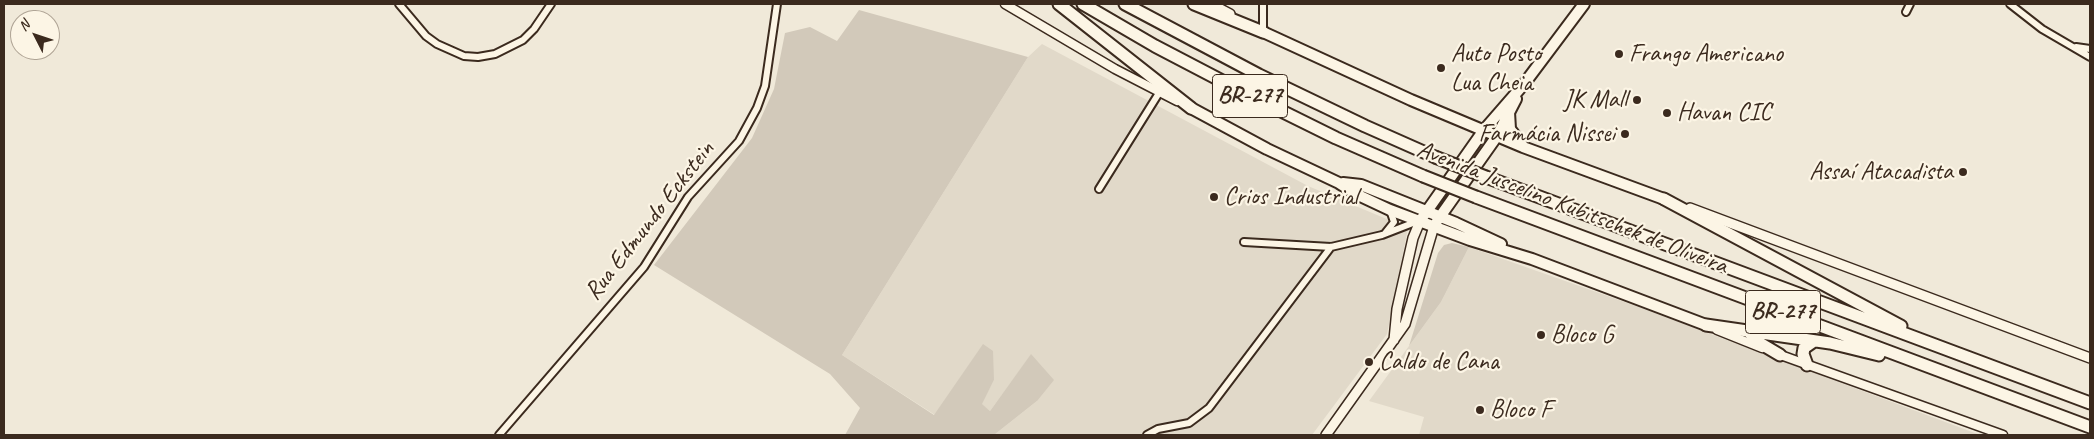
<!DOCTYPE html>
<html>
<head>
<meta charset="utf-8">
<style>
  body { margin:0 }
  #map { position:relative; width:2094px; height:439px; overflow:hidden; background:#f0e9d9; font-family:Caveat,sans-serif }
  canvas { display:block }
  .frame { position:absolute; inset:0; border:5px solid #3b2a1e; pointer-events:none }
  .north { position:absolute; left:10px; top:10px; width:50px; height:50px; box-sizing:border-box; background:#fcf5e5; border:1px solid #afa495; border-radius:50%; rotate:311deg; font-size:14px; font-weight:700; line-height:20px; text-align:center; color:#3b2a1e }
  .north::after { content:''; display:block; margin:auto; width:18px; height:22px; background:#3b2a1e; clip-path:polygon(50% 0,100% 100%,50% 72%,0 100%) }
</style>
</head>
<body>
<div id="map">
<canvas width="2094" height="439"></canvas>
<div class="frame"></div>
<div class="north">N</div>
</div>
<script>
const g = document.querySelector('canvas').getContext('2d');
g.lineJoin = 'round';
function paint(path, color) {
  g.fillStyle = color;
  g.fill(path, 'evenodd');
}
function poly(rows) {
  const path = new Path2D();
  for (const r of rows) {
    path.moveTo(r[0], r[1]);
    for (let i = 2; i < r.length; i += 2) path.lineTo(r[i], r[i + 1]);
  }
  return path;
}
function trace(path, color, width, dash) {
  g.strokeStyle = color;
  g.lineWidth = width;
  g.lineCap = dash ? 'butt' : 'round';
  g.setLineDash(dash || []);
  g.stroke(path);
}
function write(font, color, halo, rows, align = 'center') {
  g.font = font + ' Caveat,sans-serif';
  g.lineWidth = 4.5;
  g.setLineDash([]);
  g.textBaseline = 'middle';
  g.strokeStyle = halo;
  g.fillStyle = color;
  for (const [text, x, y, turn = 0] of rows) {
    g.save();
    g.translate(x, y);
    g.rotate((+turn || 0) * Math.PI / 180);
    g.textAlign = isNaN(turn) ? turn : align;
    if (halo) g.strokeText(text, 0, 0);
    g.fillText(text, 0, 0);
    g.restore();
  }
}
paint(poly([
  [1042,44,1308,186,1408,228,1387,334,1312,435,994,435,1037,401,1031,355,990,411,981,404,994,380,983,345,935,415,842,355,1028,57],
  [1469,247,1636,306,1980,435,1419,435,1424,417,1369,401,1441,302]
]), '#e1d9c9');
paint(poly([
  [859,10,1028,57,842,355,934,415,983,344,993,351,994,380,982,404,990,411,1031,354,1054,380,1037,401,994,435,845,435,860,408,830,374,654,265,752,138,774,89,785,33,810,27,837,41],
  [1452,243,1469,247,1441,302,1409,346,1438,253,1444,245]
]), '#d2c9ba');
const minor = poly([
  [399,4,426,36,437,44,464,56,478,57,495,54,523,40,534,29,551,4],
  [1263,4,1263,32],
  [2010,4,2042,29,2090,57],
  [1906,12,1910,4],
  [2076,47,2090,49],
  [1099,189,1159,93],
  [1386,232,1394,222,1390,210],
  [1244,242,1331,247,1382,235,1418,221],
  [499,435,644,267,688,197,739,141,757,108,765,86,777,4],
  [1147,435,1158,429,1189,423,1209,408,1331,247]
]);
const tertiary = poly([
  [1005,4,1115,69,1177,101],
  [1717,330,1762,348],
  [1775,353,2003,435]
]);
const secondary = poly([
  [1211,4,1230,14],
  [1690,208,2090,358],
  [1394,340,1397,309,1413,238,1420,221],
  [1326,435,1405,324,1434,226]
]);
const primary = poly([
  [1263,32,1411,100,1523,147,1664,199],
  [1191,108,1267,149,1339,183,1356,194,1390,210,1470,240,1532,259,1706,325],
  [1509,112,1510,129,1523,146],
  [1343,183,1361,185,1456,223,1501,244],
  [1420,221,1484,130,1524,84,1584,4],
  [1437,221,1497,136,1516,99]
]);
const motorway = poly([
  [1059,4,1191,108],
  [1083,4,1155,46,1245,93,1336,138,1423,176],
  [1125,4,1259,75,1365,126,1435,157],
  [1194,4,1263,32],
  [1486,177,2090,403],
  [1476,197,2090,427],
  [1664,199,1901,326],
  [1706,325,1830,343,1879,355],
  [1749,332,1758,342,1780,355],
  [1807,365,1803,354,1804,348,1814,341]
]);
trace(minor, '#3b2a1e', 10);
trace(tertiary, '#3b2a1e', 11);
trace(secondary, '#3b2a1e', 12);
trace(primary, '#3b2a1e', 14);
trace(motorway, '#3b2a1e', 15);
trace(minor, '#fcf5e5', 6);
trace(tertiary, '#fcf5e5', 8);
trace(secondary, '#fcf5e5', 9);
trace(primary, '#fcf5e5', 10);
trace(motorway, '#fcf5e5', 11);
const motorwayBridge = poly([
  [1435,157,1486,177],
  [1423,176,1476,197]
]);
trace(motorwayBridge, '#3b2a1e', 15, []);
trace(motorwayBridge, '#fcf5e5', 11);
for (const [x, y, r, color] of [
  [1619,54,5,"#3b2a1e"],
  [1441,68,5,"#3b2a1e"],
  [1637,100,5,"#3b2a1e"],
  [1667,113,5,"#3b2a1e"],
  [1625,134,5,"#3b2a1e"],
  [1963,172,5,"#3b2a1e"],
  [1214,197,5,"#3b2a1e"],
  [1541,335,5,"#3b2a1e"],
  [1369,362,5,"#3b2a1e"],
  [1480,410,5,"#3b2a1e"]
]) {
  const dot = new Path2D();
  dot.arc(x, y, r, 0, 2 * Math.PI);
  g.fillStyle = color;
  g.fill(dot);
  trace(dot, '#fcf5e5', 2);
}
for (const [x, y, w] of [
  [1250,96,75],
  [1783,312,75]
]) {
  const box = new Path2D();
  box.roundRect(x - w / 2, y - 21.5, w, 43, 4);
  g.fillStyle = '#fcf5e5';
  g.fill(box);
  trace(box, '#3b2a1e', 1);
}
write('bold 24px', '#3b2a1e', null, [
  ["BR-277",1250,96],
  ["BR-277",1783,312]
]);
write('25px', '#3b2a1e', '#fcf5e5', [
  ["Auto Posto",1451,54],
  ["Lua Cheia",1451,83],
  ["Frango Americano",1629,54],
  ["JK Mall",1627,100,"right"],
  ["Havan CIC",1677,113],
  ["Farmácia Nissei",1615,134,"right"],
  ["Assaí Atacadista",1953,172,"right"],
  ["Crios Industrial",1224,197],
  ["Bloco G",1551,335],
  ["Caldo de Cana",1379,362],
  ["Bloco F",1490,410]
], 'left');
write('25px', '#3b2a1e', '#fcf5e5', [
  ["Avenida Juscelino Kubitschek de Oliveira",1572,208,21],
  ["Rua Edmundo Eckstein",650,221,-52]
]);
</script>
</body>
</html>
